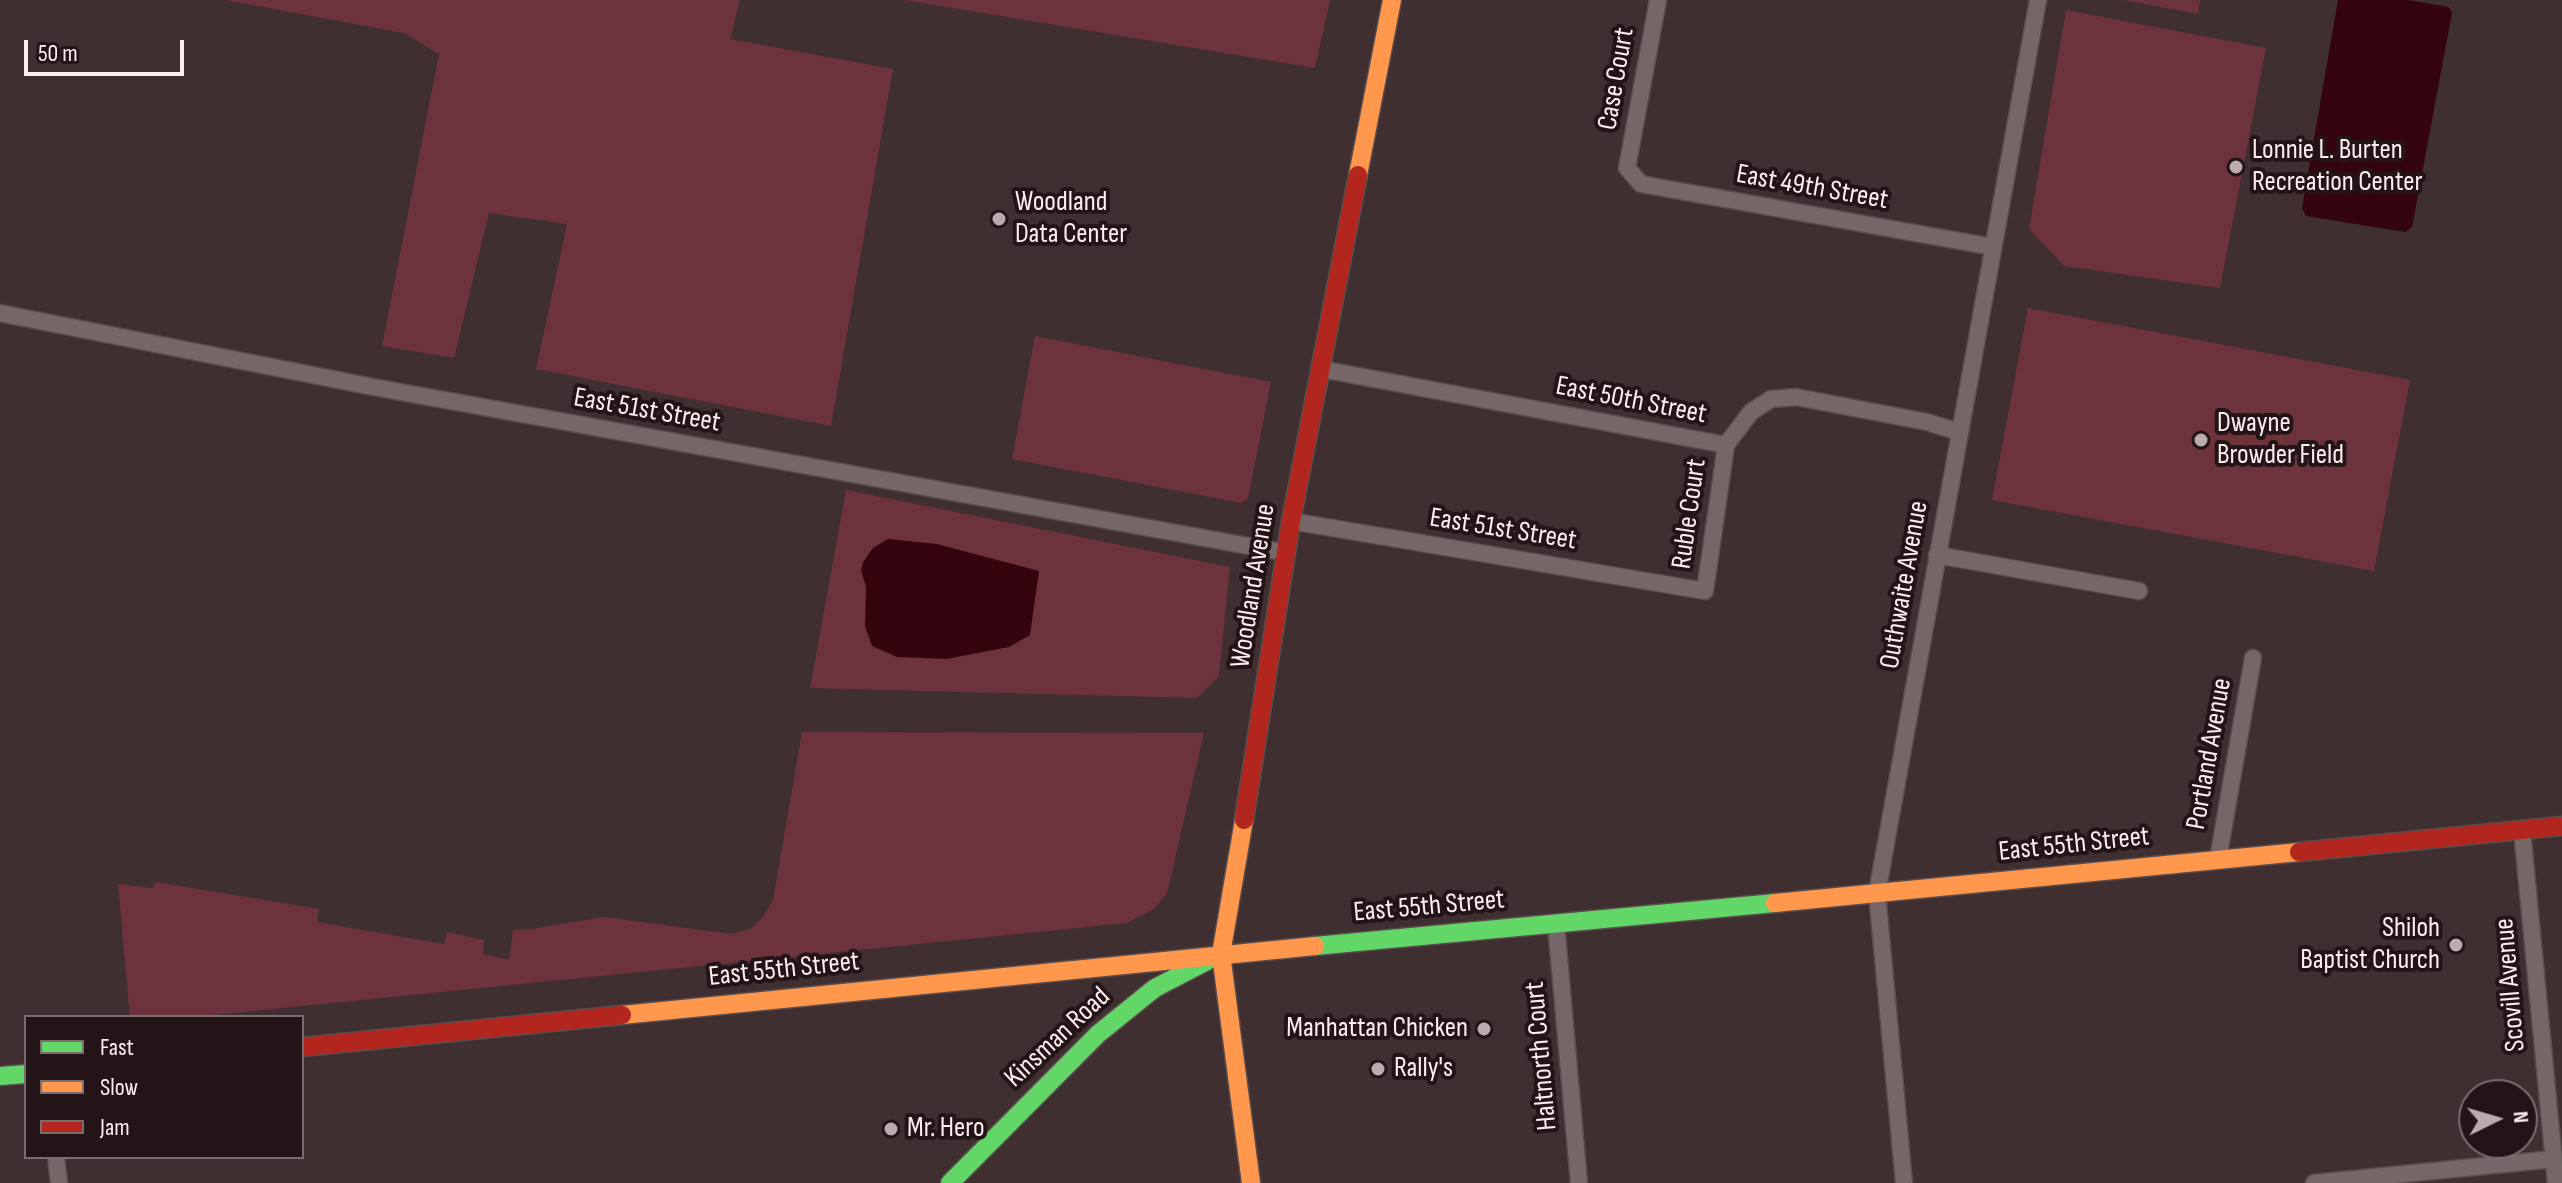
<!DOCTYPE html>
<html>
<head>
<meta charset="utf-8">
<style>
  body { margin:0 }
  #map { position:relative; width:2562px; height:1183px; overflow:hidden; background:#3f2f31; font-family:"Sofia Sans Condensed",sans-serif }
  canvas { display:block }
  .legend { position:absolute; left:24px; top:1015px; width:280px; height:144px; box-sizing:border-box; background:#231517; border:2px solid #7b6c6d; margin:0; padding:10px 14px; list-style:none; font-size:24px; color:#ffeeef }
  .legend li { display:flex; align-items:center; gap:16px; height:40px }
  .legend b { width:40px; border:2px solid #7b6c6d }
  .north { position:absolute; left:2458px; top:1079px; width:80px; height:80px; box-sizing:border-box; background:#231517; border:2px solid #7b6c6d; border-radius:50%; rotate:85deg; font-size:22px; font-weight:700; line-height:32px; text-align:center; color:#ffeeef }
  .north::after { content:''; display:block; margin:auto; width:28px; height:36px; background:#bcabac; clip-path:polygon(50% 0,100% 100%,50% 72%,0 100%) }
  .scale { position:absolute; left:24px; top:40px; width:160px; height:36px; box-sizing:border-box; border:4px solid #ffeeef; border-top:0; padding-left:10px; font-size:24px; line-height:28px; white-space:nowrap; color:#ffeeef; -webkit-text-stroke:6px #231517; paint-order:stroke }
</style>
</head>
<body>
<div id="map">
<canvas width="2562" height="1183"></canvas>
<ul class="legend">
<li><b style="height:10px;background:#63d668"></b>Fast</li>
<li><b style="height:10px;background:#ff974d"></b>Slow</li>
<li><b style="height:10px;background:#b3261e"></b>Jam</li>
</ul>
<div class="north">N</div>
<div class="scale">50 m</div>
</div>
<script>
const g = document.querySelector('canvas').getContext('2d');
g.lineJoin = 'round';
function paint(path, color) {
  g.fillStyle = color;
  g.fill(path, 'evenodd');
}
function poly(rows) {
  const path = new Path2D();
  for (const r of rows) {
    path.moveTo(r[0], r[1]);
    for (let i = 2; i < r.length; i += 2) path.lineTo(r[i], r[i + 1]);
  }
  return path;
}
function trace(path, color, width, dash) {
  g.strokeStyle = color;
  g.lineWidth = width;
  g.lineCap = dash ? 'butt' : 'round';
  g.setLineDash(dash || []);
  g.stroke(path);
}
function write(font, color, halo, rows, align = 'center') {
  g.font = font + ' "Sofia Sans Condensed",sans-serif';
  g.lineWidth = 8;
  g.setLineDash([]);
  g.textBaseline = 'middle';
  g.strokeStyle = halo;
  g.fillStyle = color;
  for (const [text, x, y, turn = 0] of rows) {
    g.save();
    g.translate(x, y);
    g.rotate((+turn || 0) * Math.PI / 180);
    g.textAlign = isNaN(turn) ? turn : align;
    if (halo) g.strokeText(text, 0, 0);
    g.fillText(text, 0, 0);
    g.restore();
  }
}
paint(poly([
  [225,0,740,0,730,39,893,69,831,426,536,369,567,224,489,213,454,358,382,346,439,54,404,33],
  [904,0,1330,0,1315,68],
  [2124,0,2200,0,2198,14],
  [2066,10,2266,48,2220,288,2064,266,2029,229],
  [2028,308,2410,380,2374,571,1992,500],
  [1035,336,1271,382,1248,499,1241,503,1012,459],
  [846,490,1230,567,1219,676,1197,698,810,688],
  [802,732,1204,733,1167,893,1154,909,1127,923,194,1017,130,1017,118,884,153,888,156,882,319,909,317,922,444,944,447,932,484,940,483,954,509,960,513,930,531,929,604,917,732,934,752,928,763,917,773,900]
]), '#6c333c');
paint(poly([
  [2338,0,2408,0,2449,7,2452,13,2412,227,2405,232,2306,216,2302,208],
  [888,539,937,544,1039,571,1030,635,1009,647,946,659,897,657,872,646,865,626,866,587,861,570,863,562,873,548]
]), '#34040f');
const street = poly([
  [1658,0,1627,168,1641,184,1993,247],
  [0,313,373,387,1287,553],
  [1321,369,1726,445],
  [1291,521,1705,591,1726,445,1751,412,1771,399,1796,397,1927,422,1959,432],
  [1937,555,2139,591],
  [2522,830,2556,1183],
  [2218,859,2253,658],
  [1556,924,1579,1183],
  [56,1157,59,1183],
  [1904,1183,1877,893,2038,0],
  [2314,1183,2554,1159]
]);
const fast = poly([
  [1315,946,1775,903],
  [0,1076,26,1074],
  [950,1183,1098,1034,1155,988,1207,961]
]);
const slow = poly([
  [1358,175,1392,0],
  [1244,820,1221,954,1251,1183],
  [1775,903,2299,852],
  [622,1015,1315,946]
]);
const jam = poly([
  [1244,820,1291,521,1358,175],
  [2299,852,2562,826],
  [302,1047,622,1015]
]);
trace(street, '#594c4d', 19);
trace(fast, '#594c4d', 21);
trace(slow, '#594c4d', 21);
trace(jam, '#594c4d', 21);
trace(street, '#756768', 16);
trace(fast, '#63d668', 18);
trace(slow, '#ff974d', 18);
trace(jam, '#b3261e', 18);
for (const [x, y, r, color] of [
  [2236,167,8,"#bcabac"],
  [999,219,8,"#bcabac"],
  [2201,440,8,"#bcabac"],
  [2456,945,8,"#bcabac"],
  [1484,1029,8,"#bcabac"],
  [1378,1069,8,"#bcabac"],
  [891,1129,8,"#bcabac"]
]) {
  const dot = new Path2D();
  dot.arc(x, y, r, 0, 2 * Math.PI);
  g.fillStyle = color;
  g.fill(dot);
  trace(dot, '#231517', 3);
}
write('28px', '#ffeeef', '#231517', [
  ["Case Court",1617,79,-80],
  ["East 49th Street",1812,188,10],
  ["East 50th Street",1631,401,11],
  ["East 51st Street",647,411,10],
  ["Ruble Court",1690,514,-82],
  ["East 51st Street",1503,530,9],
  ["Outhwaite Avenue",1905,585,-80],
  ["Woodland Avenue",1254,586,-81],
  ["Portland Avenue",2210,754,-80],
  ["East 55th Street",2074,845,-6],
  ["East 55th Street",1429,907,-5],
  ["East 55th Street",784,970,-6],
  ["Scovill Avenue",2511,985,-95],
  ["Kinsman Road",1058,1038,-43],
  ["Haltnorth Court",1542,1056,-95]
]);
write('28px', '#ffeeef', '#231517', [
  ["Lonnie L. Burten",2252,151],
  ["Recreation Center",2252,183],
  ["Woodland",1015,203],
  ["Data Center",1015,235],
  ["Dwayne",2217,424],
  ["Browder Field",2217,456],
  ["Shiloh",2440,929,"right"],
  ["Baptist Church",2440,961,"right"],
  ["Manhattan Chicken",1468,1029,"right"],
  ["Rally's",1394,1069],
  ["Mr. Hero",907,1129]
], 'left');
</script>
</body>
</html>
